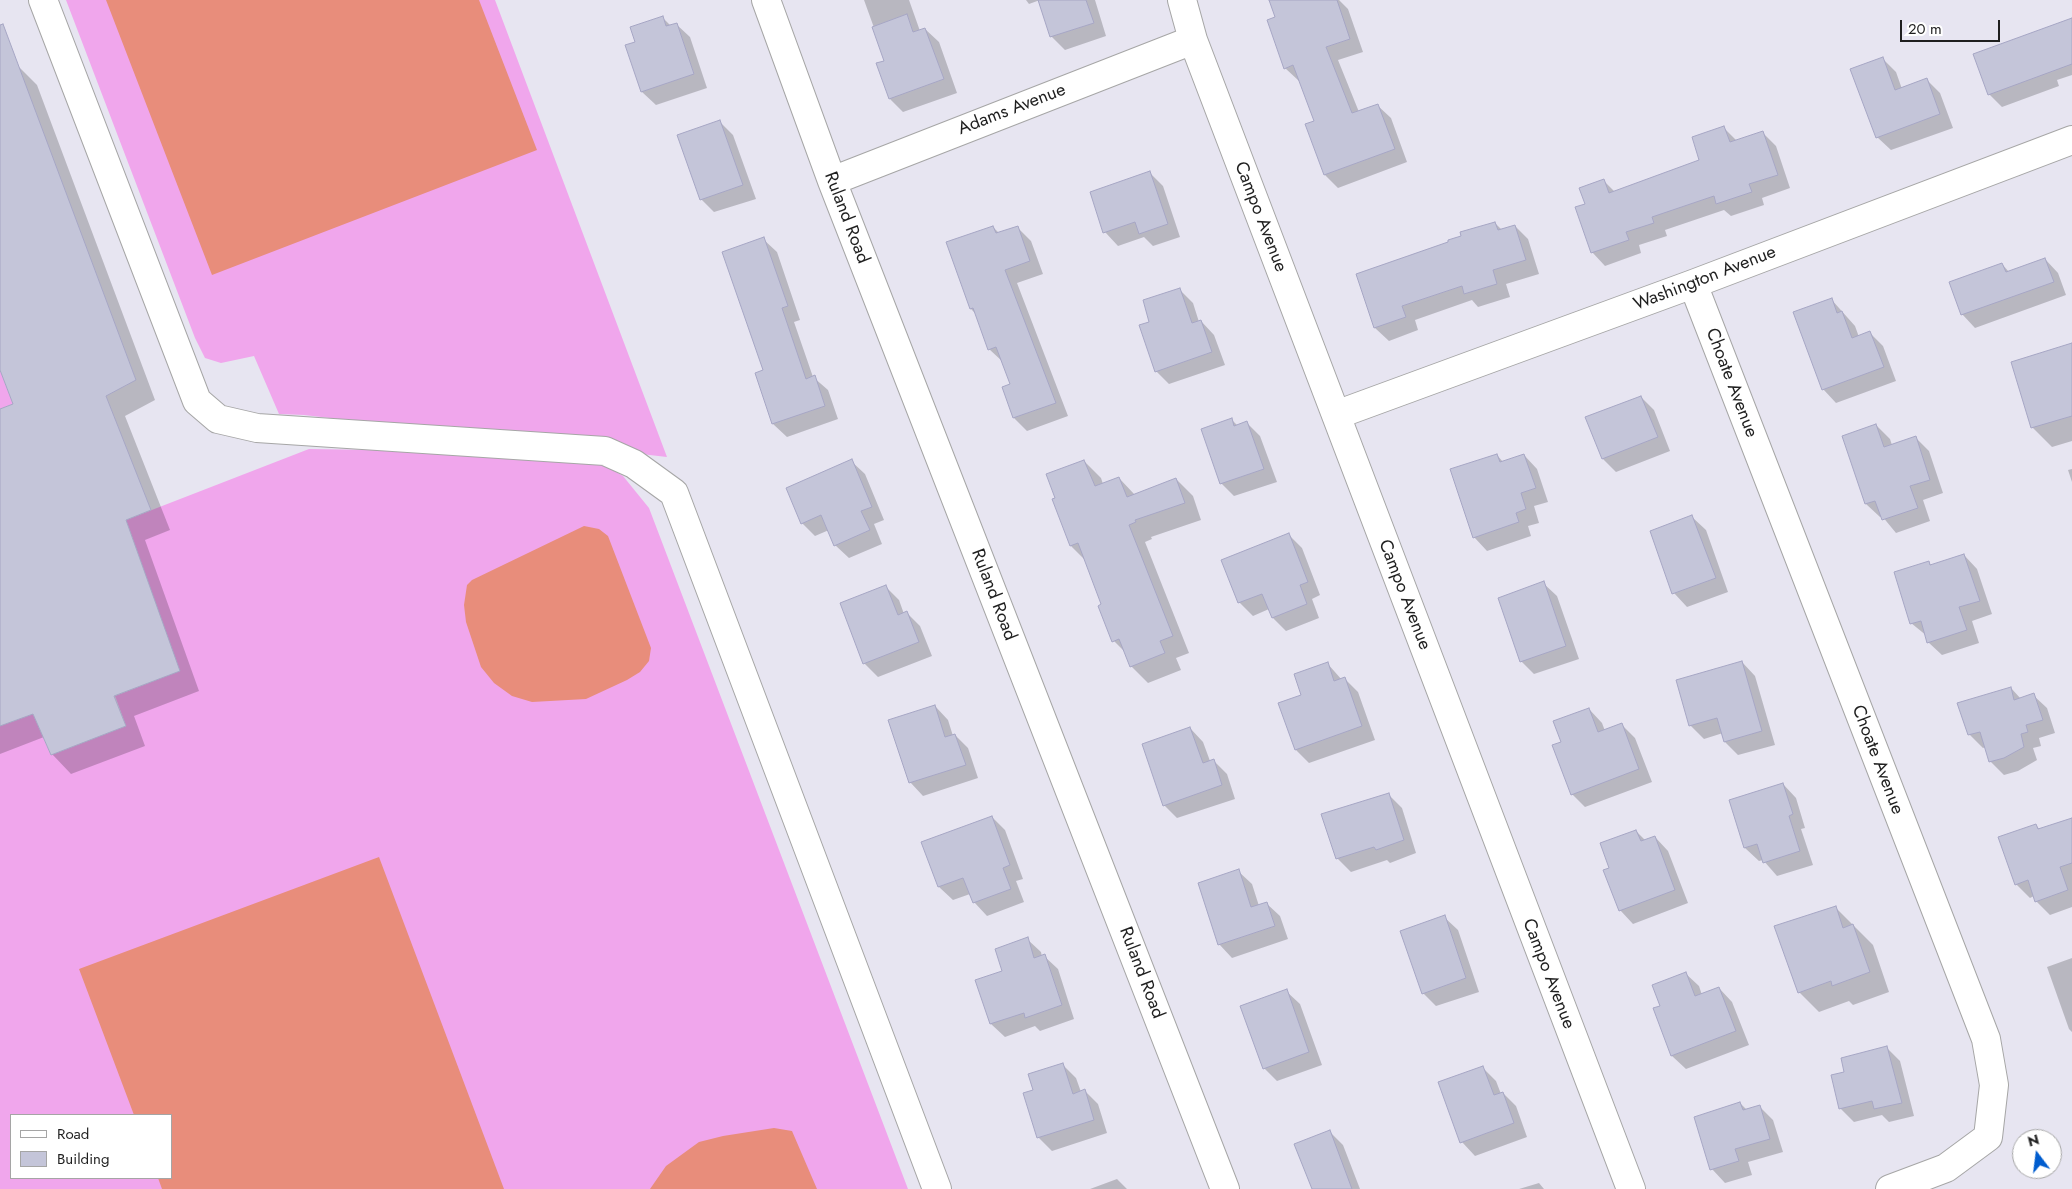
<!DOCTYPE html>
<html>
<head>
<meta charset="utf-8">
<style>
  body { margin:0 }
  #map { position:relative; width:2072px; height:1189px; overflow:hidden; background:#e7e5f1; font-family:Jost,sans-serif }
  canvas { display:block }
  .legend { position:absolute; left:10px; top:1114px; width:162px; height:65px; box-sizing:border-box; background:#fff; border:1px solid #a5a5a5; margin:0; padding:6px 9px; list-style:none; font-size:15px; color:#1f1f1f }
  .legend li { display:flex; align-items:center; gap:10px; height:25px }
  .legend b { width:25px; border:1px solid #a5a5a5 }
  .north { position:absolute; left:2012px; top:1129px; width:50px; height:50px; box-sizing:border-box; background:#fff; border:1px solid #a5a5a5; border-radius:50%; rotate:345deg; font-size:14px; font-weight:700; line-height:20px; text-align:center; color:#1f1f1f }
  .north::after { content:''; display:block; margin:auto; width:18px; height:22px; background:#005dcf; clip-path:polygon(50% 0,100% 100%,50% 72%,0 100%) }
  .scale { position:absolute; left:1900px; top:20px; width:100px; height:22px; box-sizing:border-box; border:2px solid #1f1f1f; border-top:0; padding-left:6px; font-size:15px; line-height:18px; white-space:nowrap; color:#1f1f1f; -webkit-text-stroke:4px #fff; paint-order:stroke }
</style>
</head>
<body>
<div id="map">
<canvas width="2072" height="1189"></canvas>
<ul class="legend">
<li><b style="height:6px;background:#fff"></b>Road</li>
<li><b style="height:14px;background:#c4c5d9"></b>Building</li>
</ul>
<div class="north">N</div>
<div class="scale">20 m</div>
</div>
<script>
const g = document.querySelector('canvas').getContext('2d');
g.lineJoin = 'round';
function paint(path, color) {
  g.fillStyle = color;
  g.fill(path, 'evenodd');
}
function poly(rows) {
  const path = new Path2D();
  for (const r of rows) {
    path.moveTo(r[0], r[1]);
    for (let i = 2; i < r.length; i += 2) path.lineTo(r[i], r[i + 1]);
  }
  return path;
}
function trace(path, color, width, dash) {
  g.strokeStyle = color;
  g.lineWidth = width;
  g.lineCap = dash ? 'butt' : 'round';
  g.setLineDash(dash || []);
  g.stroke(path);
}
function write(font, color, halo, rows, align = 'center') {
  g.font = font + ' Jost,sans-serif';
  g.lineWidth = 4;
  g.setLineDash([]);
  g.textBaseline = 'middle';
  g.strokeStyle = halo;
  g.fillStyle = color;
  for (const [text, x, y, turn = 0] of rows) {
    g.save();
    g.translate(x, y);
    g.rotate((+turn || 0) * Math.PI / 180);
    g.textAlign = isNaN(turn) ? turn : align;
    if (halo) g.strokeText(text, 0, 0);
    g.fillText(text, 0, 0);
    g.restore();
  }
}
paint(poly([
  [66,0,495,0,667,457,304,415,279,414,254,356,221,363,205,358,195,338],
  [0,370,13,404,0,409],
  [309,449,566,453,598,461,623,476,649,508,908,1189,0,1189,0,726,33,714,51,755,126,726,115,696,179,671,126,520],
  [11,1115,171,1115,171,1178,11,1178]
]), '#f0a6ec');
paint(poly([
  [106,0,479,0,537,150,212,275],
  [584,526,599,529,608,536,651,648,649,661,640,672,627,680,586,699,532,702,512,696,494,683,481,667,466,622,464,605,467,585,472,580],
  [379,857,504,1189,162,1189,158,1178,171,1178,171,1115,134,1115,79,969],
  [774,1128,792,1131,817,1189,650,1189,666,1166,699,1142,723,1136]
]), '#e88d7b');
paint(poly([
  [864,0,909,0,920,31,925,29,939,42,957,93,903,112,890,99,886,61],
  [1026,0,1095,0,1106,36,1065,50,1051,36,1040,0,1029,4],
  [1270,0,1339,0,1348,9,1363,52,1338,60,1359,112,1377,105,1391,118,1407,162,1338,188,1325,175,1315,121,1300,81,1299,81,1285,68,1277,18],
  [662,17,671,26,676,24,690,37,707,88,656,105,642,92,636,43],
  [2072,19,2072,75,2057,80,2059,86,2002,107,1989,94],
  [0,39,17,65,37,85,155,400,125,416,170,530,145,540,199,691,134,716,145,746,71,774,52,754,44,737,0,754,0,410,15,404,0,366],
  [1882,58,1896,72,1902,89,1926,79,1940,93,1953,128,1891,150,1877,137],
  [719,121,733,135,756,199,714,212,701,199],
  [1724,128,1737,141,1763,133,1776,146,1790,188,1762,198,1764,205,1731,216,1724,210,1665,230,1667,236,1639,245,1641,253,1605,266,1592,252,1586,205,1603,180,1615,192,1701,161],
  [1150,173,1163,186,1180,237,1153,246,1144,237,1118,246,1105,232],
  [1495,223,1502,230,1515,226,1528,239,1539,274,1506,284,1510,297,1478,307,1472,300,1415,320,1418,330,1389,341,1375,328,1357,274,1463,237],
  [993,227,1000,234,1017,227,1031,241,1043,274,1017,283,1068,416,1027,431,1014,418,1012,384,1003,362,989,349,977,315,971,309,947,243],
  [763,239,777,252,800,320,794,322,813,377,828,390,838,419,787,437,773,424,756,374,764,371],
  [2045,259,2058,273,2066,295,1975,328,1962,314,2002,264,2009,272],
  [1179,289,1193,303,1199,322,1201,321,1214,335,1225,365,1169,384,1156,371,1151,322],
  [1831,299,1855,326,1859,337,1870,333,1883,346,1896,381,1836,403,1823,389],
  [2072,345,2072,441,2052,447,2032,427],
  [1641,397,1654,410,1670,451,1616,472,1603,459,1587,418],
  [1232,420,1238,426,1247,423,1260,436,1277,482,1234,496,1221,483],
  [1876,425,1890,439,1892,445,1915,437,1929,451,1943,493,1923,500,1930,521,1896,533,1882,516,1880,517,1866,504],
  [1497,455,1503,462,1524,455,1537,469,1548,502,1534,506,1539,523,1528,526,1531,536,1487,551,1474,537],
  [851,461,865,474,884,520,874,524,882,544,849,558,835,545,829,530,815,536,802,523],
  [1084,461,1101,478,1103,484,1119,478,1135,495,1176,479,1193,496,1201,520,1151,537,1152,539,1145,542,1189,653,1176,658,1181,670,1148,683,1131,666,1126,653,1114,641,1103,605,1086,561,1071,546,1057,498],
  [2072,469,2072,482,2068,470],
  [1692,517,1706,530,1728,592,1687,607,1674,593],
  [1288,534,1302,548,1320,595,1312,599,1319,618,1286,631,1273,618,1269,609,1253,616,1239,602],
  [1964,555,1977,569,1992,614,1972,621,1979,643,1942,655,1928,642,1927,636,1911,623,1929,563,1932,566],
  [1543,583,1557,596,1579,659,1534,674,1521,661],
  [885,586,899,600,904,614,907,613,920,626,932,656,878,677,864,663],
  [1742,662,1755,676,1775,745,1738,755,1725,742,1723,733,1704,739,1690,725],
  [1327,663,1342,680,1345,679,1358,692,1375,740,1309,763,1296,750,1302,695],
  [2011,688,2021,699,2033,695,2047,708,2055,733,2039,738,2041,746,2033,748,2037,760,2018,771,2004,775,1990,761,1986,747,1983,748,1969,734],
  [935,706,948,720,953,736,955,735,968,748,978,778,923,796,910,782],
  [1589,709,1602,723,1605,731,1622,725,1635,738,1652,782,1585,807,1572,794,1563,743],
  [1190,728,1203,742,1210,761,1213,760,1227,774,1235,799,1177,818,1164,805],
  [1783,784,1796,798,1805,828,1801,829,1813,865,1777,876,1763,860,1759,861,1745,848,1730,801],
  [1388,794,1402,808,1416,853,1390,863,1387,860,1351,872,1337,858],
  [992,817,1005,830,1023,879,1016,881,1024,902,987,916,974,902,970,894,953,900,939,887,923,842],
  [2072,823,2072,907,2050,915,2036,901,2034,896,2030,898,2016,884,2036,825,2040,830],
  [1636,831,1646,841,1655,837,1668,851,1688,903,1633,924,1620,910,1611,869],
  [1238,871,1252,884,1259,906,1266,903,1280,916,1288,939,1232,958,1219,944],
  [1835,907,1873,945,1889,992,1853,1005,1849,1001,1819,1012,1799,992],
  [1444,917,1458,930,1479,992,1436,1006,1423,993],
  [1027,939,1041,952,1042,957,1044,956,1058,969,1074,1019,1040,1031,1035,1026,1005,1037,991,1024,977,981,1003,972],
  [2072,958,2072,1032,2069,1029,2047,967],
  [1685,973,1699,986,1702,995,1719,988,1732,1002,1749,1045,1686,1069,1672,1056,1654,1009,1661,1006],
  [1286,991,1300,1004,1322,1065,1277,1081,1264,1068],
  [1887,1048,1900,1061,1914,1116,1889,1122,1882,1115,1854,1122,1840,1108,1846,1073],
  [1063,1065,1076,1078,1081,1092,1085,1091,1098,1104,1107,1133,1052,1151,1039,1138,1025,1094,1034,1091],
  [1483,1068,1496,1081,1501,1094,1503,1093,1516,1106,1527,1137,1475,1156,1462,1142],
  [1740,1103,1747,1110,1759,1106,1773,1120,1783,1152,1748,1162,1752,1175,1725,1183,1712,1169],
  [1330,1132,1343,1145,1360,1189,1313,1189],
  [1117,1179,1127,1189,1090,1189],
  [1539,1183,1544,1189,1519,1189]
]), '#0003');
const building = poly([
  [1038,0,1086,0,1094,23,1050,37,1038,0],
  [1269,0,1337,0,1350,39,1326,47,1352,113,1378,104,1395,149,1324,175,1305,124,1314,121,1293,65,1284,69,1267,20,1275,17,1269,0],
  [907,14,913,32,925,28,944,79,889,99,876,63,884,61,872,27,907,14],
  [663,16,666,26,677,23,694,74,641,92,625,45,635,42,630,27,663,16],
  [2072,18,2072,64,1988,95,1973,54,2072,18],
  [3,24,136,380,106,396,151,510,126,520,180,671,114,696,126,726,51,755,33,714,0,726,0,409,13,404,0,370,0,25,3,24],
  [1883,57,1895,90,1927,78,1940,114,1876,138,1850,69,1883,57],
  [720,120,743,185,700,200,677,135,720,120],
  [1724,126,1730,142,1763,131,1778,175,1749,184,1752,192,1716,204,1714,196,1652,217,1654,223,1626,232,1629,240,1591,253,1575,207,1585,204,1579,188,1604,179,1609,193,1699,160,1692,137,1724,126],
  [1150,171,1168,224,1139,234,1135,222,1103,233,1090,192,1150,171],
  [1495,222,1498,230,1515,225,1526,260,1493,270,1497,284,1464,294,1462,286,1402,306,1406,317,1374,328,1356,274,1448,242,1448,240,1461,236,1460,232,1495,222],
  [993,226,996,233,1018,226,1030,261,1005,270,1056,403,1013,418,1002,387,1010,384,996,347,988,350,973,308,970,309,946,242,993,226],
  [764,237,788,306,782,308,806,379,815,375,825,406,772,424,755,373,763,370,722,252,764,237],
  [2045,258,2054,282,1961,315,1949,282,2002,263,2006,272,2045,258],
  [1180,288,1192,323,1201,320,1212,352,1155,372,1139,325,1149,322,1143,300,1180,288],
  [1832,298,1837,313,1842,311,1852,338,1870,331,1884,367,1822,390,1793,312,1832,298],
  [2072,343,2072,416,2031,428,2011,362,2072,343],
  [1641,396,1658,437,1602,459,1585,417,1641,396],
  [1232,418,1234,426,1247,421,1264,469,1220,484,1201,429,1232,418],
  [1876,424,1884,447,1916,436,1930,480,1910,486,1918,508,1882,520,1875,501,1865,504,1842,436,1876,424],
  [1497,454,1500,462,1524,454,1536,488,1521,493,1526,509,1516,513,1519,522,1473,538,1450,469,1497,454],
  [852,459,872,507,861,511,870,530,834,546,821,515,801,524,786,488,852,459],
  [1084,460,1095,486,1119,477,1127,497,1176,478,1185,503,1135,520,1136,522,1129,525,1173,636,1160,641,1165,653,1130,667,1119,639,1112,642,1098,606,1101,604,1078,543,1070,546,1052,499,1055,498,1046,474,1084,460],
  [1692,515,1716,578,1672,594,1650,531,1692,515],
  [1289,533,1308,582,1300,585,1307,604,1272,618,1262,594,1238,603,1221,560,1289,533],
  [1964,554,1980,601,1959,607,1967,630,1927,643,1921,621,1910,624,1894,572,1929,561,1930,565,1964,554],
  [1544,581,1566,646,1520,662,1498,598,1544,581],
  [886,585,898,615,907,611,919,642,863,664,840,603,886,585],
  [1742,661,1762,731,1724,742,1717,718,1689,726,1676,680,1742,661],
  [1328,662,1334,681,1345,677,1362,726,1295,750,1278,703,1301,695,1294,674,1328,662],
  [2011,687,2014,700,2034,693,2043,720,2026,725,2028,732,2021,734,2024,747,2004,758,1989,762,1980,732,1968,735,1957,703,2011,687],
  [935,705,945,737,955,734,966,765,909,783,888,720,935,705],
  [1589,708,1598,732,1622,723,1639,769,1571,795,1552,745,1561,742,1553,721,1589,708],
  [1190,727,1203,763,1214,759,1222,785,1163,806,1142,744,1190,727],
  [1783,783,1793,814,1789,816,1800,851,1763,863,1757,844,1744,848,1729,800,1783,783],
  [1389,793,1404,840,1376,850,1374,847,1336,859,1321,814,1389,793],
  [992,816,1010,865,1003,868,1011,889,973,903,963,878,938,887,921,842,992,816],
  [2072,818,2072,863,2060,867,2068,890,2035,902,2028,880,2015,885,1998,837,2036,824,2038,829,2072,818],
  [1636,830,1641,841,1655,836,1675,890,1619,911,1603,870,1609,868,1600,843,1636,830],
  [1239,869,1251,907,1267,902,1275,926,1218,945,1198,883,1239,869],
  [1836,906,1843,928,1853,924,1870,972,1832,986,1831,981,1798,993,1774,926,1836,906],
  [1445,915,1466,978,1422,994,1400,931,1445,915],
  [1028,937,1034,958,1045,954,1062,1005,1025,1018,1024,1013,990,1024,975,980,1002,971,995,949,1028,937],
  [1686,972,1695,996,1719,987,1736,1031,1671,1056,1653,1008,1660,1006,1652,985,1686,972],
  [1287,989,1309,1052,1263,1069,1240,1006,1287,989],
  [1887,1046,1902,1103,1874,1109,1872,1101,1839,1109,1831,1075,1844,1072,1841,1058,1887,1046],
  [1063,1063,1073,1094,1085,1089,1094,1120,1037,1138,1023,1093,1033,1090,1028,1074,1063,1063],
  [1483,1066,1494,1095,1503,1092,1514,1123,1460,1143,1438,1082,1483,1066],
  [1740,1102,1743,1110,1760,1105,1770,1139,1735,1149,1739,1161,1710,1170,1694,1117,1740,1102],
  [1330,1130,1352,1189,1312,1189,1294,1144,1330,1130]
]);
paint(building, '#c4c5d9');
trace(building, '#a6a6c4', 1);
const minor = poly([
  [43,0,197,401,218,419,257,428,605,451,634,464,674,493,937,1189],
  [766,0,832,181,1225,1189],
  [1182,0,1193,40,1631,1189],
  [832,181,1193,40],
  [1693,284,1986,1039,1994,1085,1988,1137,1946,1168,1890,1189],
  [1336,415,1693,284,2072,140]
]);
trace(minor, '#a6a6a6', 30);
trace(minor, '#fff', 28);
write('18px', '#1f1f1f', '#fff', [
  ["Adams Avenue",1012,110,-21],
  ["Campo Avenue",1260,217,69],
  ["Ruland Road",846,218,69],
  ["Washington Avenue",1705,279,-21],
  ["Choate Avenue",1731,383,69],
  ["Ruland Road",993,595,69],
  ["Campo Avenue",1404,595,69],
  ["Choate Avenue",1877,760,69],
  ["Ruland Road",1141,973,69],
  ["Campo Avenue",1548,974,69]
]);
</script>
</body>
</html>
